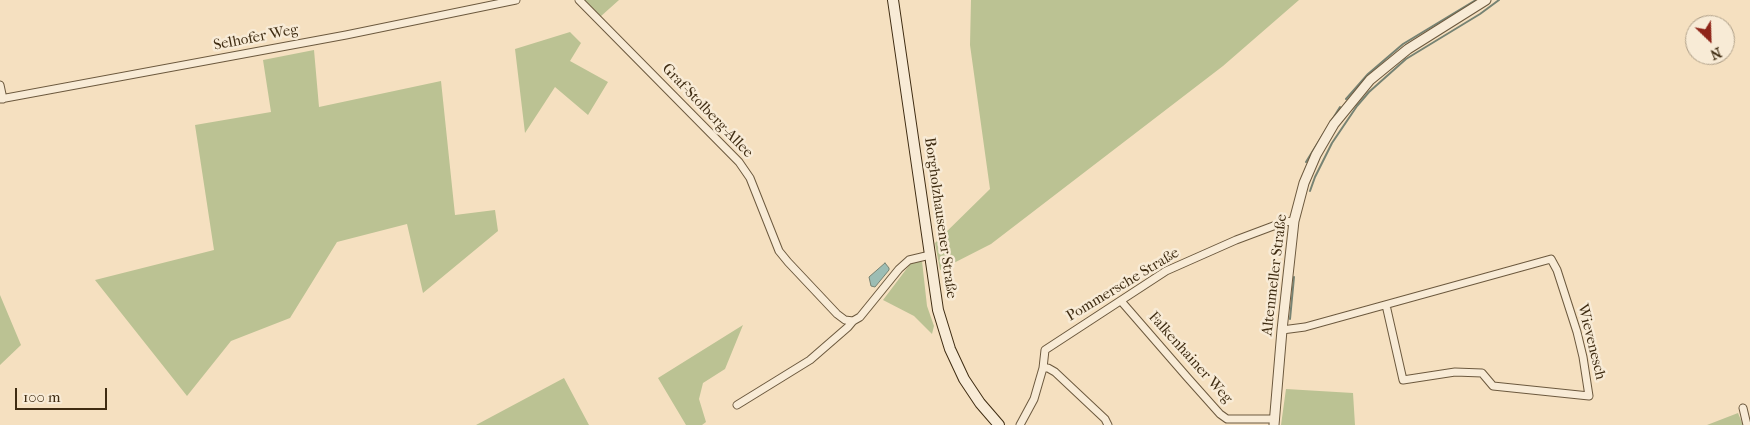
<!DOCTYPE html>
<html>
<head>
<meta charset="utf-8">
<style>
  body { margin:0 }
  #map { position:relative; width:1750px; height:425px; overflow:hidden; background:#f5e0c0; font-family:"IM FELL French Canon",serif }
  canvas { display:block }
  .north { position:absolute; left:1685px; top:15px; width:50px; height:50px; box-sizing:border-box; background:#f8ebd6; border:1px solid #ae9f88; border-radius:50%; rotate:156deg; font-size:14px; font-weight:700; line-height:20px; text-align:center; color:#3f2c12 }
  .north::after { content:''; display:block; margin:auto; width:18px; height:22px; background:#8f2418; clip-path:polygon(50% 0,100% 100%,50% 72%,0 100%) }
  .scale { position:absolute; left:15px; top:388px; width:92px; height:22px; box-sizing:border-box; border:2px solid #3f2c12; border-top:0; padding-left:6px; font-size:15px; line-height:18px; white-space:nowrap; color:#3f2c12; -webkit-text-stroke:4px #f8ebd6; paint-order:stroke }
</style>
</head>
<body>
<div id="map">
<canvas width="1750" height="425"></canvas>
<div class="north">N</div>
<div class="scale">100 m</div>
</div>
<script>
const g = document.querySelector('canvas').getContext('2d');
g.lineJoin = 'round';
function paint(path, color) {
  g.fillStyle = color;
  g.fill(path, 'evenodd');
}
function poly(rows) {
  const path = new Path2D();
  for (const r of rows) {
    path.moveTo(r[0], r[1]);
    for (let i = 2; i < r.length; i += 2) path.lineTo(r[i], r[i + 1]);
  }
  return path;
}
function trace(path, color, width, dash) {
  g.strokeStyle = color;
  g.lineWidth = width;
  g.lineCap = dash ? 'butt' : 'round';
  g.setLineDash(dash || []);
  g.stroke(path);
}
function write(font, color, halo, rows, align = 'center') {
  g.font = font + ' "IM FELL French Canon",serif';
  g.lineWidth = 5;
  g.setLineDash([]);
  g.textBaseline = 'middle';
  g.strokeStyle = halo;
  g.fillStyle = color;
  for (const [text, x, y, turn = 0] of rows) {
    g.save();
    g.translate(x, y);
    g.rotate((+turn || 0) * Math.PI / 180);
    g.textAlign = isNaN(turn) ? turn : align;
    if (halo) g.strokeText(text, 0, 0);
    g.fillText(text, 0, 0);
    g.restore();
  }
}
paint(poly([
  [584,0,619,0,600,17],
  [971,0,1299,0,1223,66,991,244,940,270,935,243,990,189,970,45],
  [570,32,581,43,570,61,608,82,588,115,555,87,525,133,515,49],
  [314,50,319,107,441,81,455,215,495,210,498,231,423,293,407,224,337,242,290,318,231,341,187,396,95,280,214,250,195,125,271,112,263,60],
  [922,261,927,306,934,326,932,334,914,316,883,300,911,263],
  [0,295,21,345,0,365],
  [743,325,725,369,703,383,699,399,706,422,702,425,686,425,658,378],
  [564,378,589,425,476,425],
  [1286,389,1353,393,1355,425,1281,425],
  [1738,413,1743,425,1707,425]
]), '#bbc293');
const water = poly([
  [885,263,889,268,889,270,875,287,871,286,869,277,885,263]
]);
paint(water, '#9cbdb4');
trace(water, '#778373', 1);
trace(poly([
  [1346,99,1368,74,1403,44,1476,0],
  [1306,162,1340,107],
  [1310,191,1315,177,1332,143,1357,106,1369,92,1406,59,1480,14,1499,0],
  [1290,319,1294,277]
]), '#778373', 2);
const minor = poly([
  [579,0,739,162,750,178,779,251,788,262,837,314,845,320,853,321],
  [0,85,3,99],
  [0,99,346,35,516,0],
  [1121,301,1187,377,1220,414,1227,419,1275,419],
  [1282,330,1305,327,1551,259,1557,270,1577,332,1583,357,1589,396,1493,386,1482,373,1455,372,1403,380,1386,305],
  [1043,368,1048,368,1055,372,1105,419,1108,425],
  [737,405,810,360,848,327,853,321,860,317,899,269,909,260,930,255],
  [1743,408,1747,425],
  [1020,425,1034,399,1043,368,1045,350,1166,271,1236,240,1284,222,1294,221]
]);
const tertiary = poly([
  [1274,425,1282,330,1294,221,1304,183,1316,155,1334,124,1370,80,1408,49,1486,0]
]);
const secondary = poly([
  [893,0,938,310,950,349,964,379,980,403,999,425]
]);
trace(minor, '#6c593e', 9);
trace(tertiary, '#6c593e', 11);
trace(secondary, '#3f2c12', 12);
trace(minor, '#f8ebd6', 7);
trace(tertiary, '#f8ebd6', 9);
trace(secondary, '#f8ebd6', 10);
write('15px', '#3f2c12', '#f8ebd6', [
  ["Selhofer Weg",256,38,-11],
  ["Graf-Stolberg-Allee",707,111,46],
  ["Borgholzhausener Straße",940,218,82],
  ["Altenmeller Straße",1275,275,-83],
  ["Pommersche Straße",1123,285,-31],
  ["Wievenesch",1591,342,76],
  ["Falkenhainer Weg",1190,358,48]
]);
</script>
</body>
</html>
